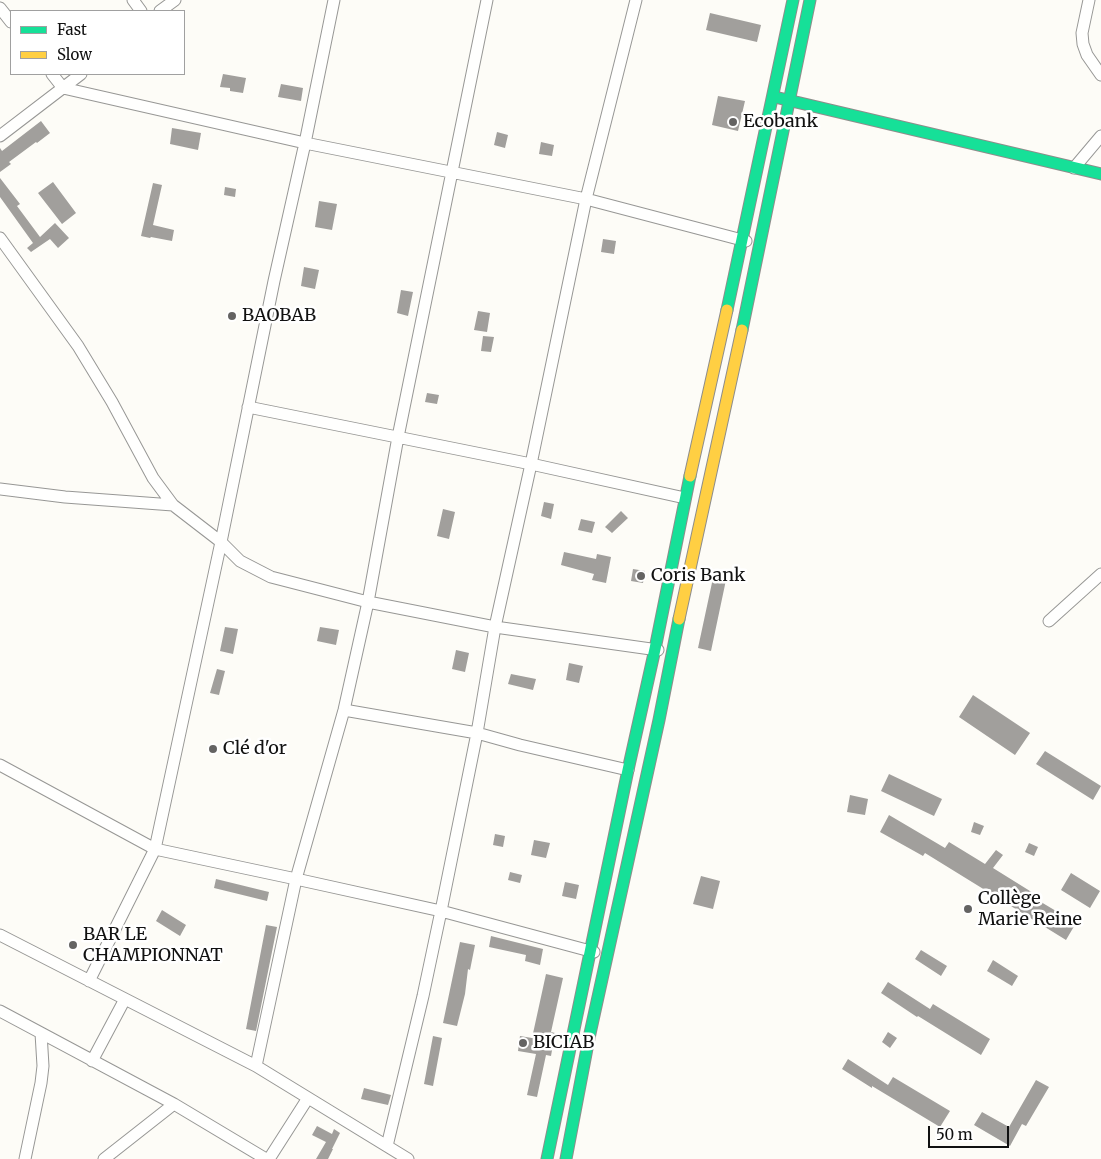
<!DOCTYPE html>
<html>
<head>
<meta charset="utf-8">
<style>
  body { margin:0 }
  #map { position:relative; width:1101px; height:1159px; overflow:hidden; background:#fdfcf7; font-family:Merriweather,serif }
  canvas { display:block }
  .legend { position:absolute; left:10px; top:10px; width:175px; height:65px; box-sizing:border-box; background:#fff; border:1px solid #a0a0a0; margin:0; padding:6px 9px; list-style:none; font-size:15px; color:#111 }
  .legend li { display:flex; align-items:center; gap:10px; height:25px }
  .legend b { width:25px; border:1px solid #a0a0a0 }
  .scale { position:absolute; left:928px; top:1126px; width:81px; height:22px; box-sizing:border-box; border:2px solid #111; border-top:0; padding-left:6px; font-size:15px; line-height:18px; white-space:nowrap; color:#111; -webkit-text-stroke:4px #fff; paint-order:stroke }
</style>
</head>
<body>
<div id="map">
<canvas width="1101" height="1159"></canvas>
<ul class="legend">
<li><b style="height:6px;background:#16e098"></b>Fast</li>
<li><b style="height:6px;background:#ffcf43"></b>Slow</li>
</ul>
<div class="scale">50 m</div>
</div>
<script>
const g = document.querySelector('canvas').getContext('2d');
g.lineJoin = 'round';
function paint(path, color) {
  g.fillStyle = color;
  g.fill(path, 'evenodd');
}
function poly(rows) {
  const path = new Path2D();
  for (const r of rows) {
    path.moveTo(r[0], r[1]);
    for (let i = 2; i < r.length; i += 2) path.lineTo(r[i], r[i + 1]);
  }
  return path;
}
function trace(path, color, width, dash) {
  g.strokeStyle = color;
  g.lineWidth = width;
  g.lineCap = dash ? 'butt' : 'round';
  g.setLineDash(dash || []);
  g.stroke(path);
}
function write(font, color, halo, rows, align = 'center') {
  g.font = font + ' Merriweather,serif';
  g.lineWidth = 5;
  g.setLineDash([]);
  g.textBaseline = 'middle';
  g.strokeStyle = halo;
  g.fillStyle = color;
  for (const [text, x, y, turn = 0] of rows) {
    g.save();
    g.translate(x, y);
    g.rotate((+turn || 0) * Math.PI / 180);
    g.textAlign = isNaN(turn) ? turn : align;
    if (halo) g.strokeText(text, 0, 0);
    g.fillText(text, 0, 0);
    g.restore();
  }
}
paint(poly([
  [710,13,761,25,757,42,706,30],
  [223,74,246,78,243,93,230,91,230,88,220,87],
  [281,84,303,88,301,101,278,97],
  [718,96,745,101,738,131,712,125],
  [41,121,50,133,37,143,36,142,9,162,11,164,0,172,0,148,2,151],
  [172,128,201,133,198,150,170,144],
  [497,132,508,135,505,148,494,145],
  [541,142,554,145,552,156,539,154],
  [0,178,20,204,17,206,40,237,55,223,69,238,58,248,50,239,31,252,27,248,33,243,0,197],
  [53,182,76,213,62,224,38,193],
  [153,183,162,185,153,225,174,230,172,241,151,237,150,238,141,236],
  [225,187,236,189,235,197,224,195],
  [319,201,337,204,332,230,315,227],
  [603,239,616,241,614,254,601,252],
  [304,267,319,270,315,289,301,286],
  [401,290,413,292,408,316,397,313],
  [478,311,490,313,487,332,474,330],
  [483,336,494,337,491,352,481,351],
  [427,393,439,395,437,404,425,402],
  [544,502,554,504,551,519,541,516],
  [443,509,455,512,449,539,437,536],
  [621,511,628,518,612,533,605,527],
  [581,519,595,522,592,533,578,530],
  [564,552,596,559,597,554,611,557,606,583,592,580,594,574,561,565],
  [633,569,645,571,643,583,631,581],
  [713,578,726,580,711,651,698,648],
  [225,627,238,629,233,654,220,651],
  [320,627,339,630,336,645,317,641],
  [456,650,469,653,465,672,452,669],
  [569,663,583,666,579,683,566,680],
  [217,669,225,671,219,695,210,693],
  [511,674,536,679,533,690,508,684],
  [973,695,1030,733,1015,755,959,717],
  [1045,751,1101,786,1093,800,1036,764],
  [889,774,942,799,934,816,881,791],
  [850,795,868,799,865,815,847,812],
  [889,815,945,848,949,842,985,864,996,850,1003,855,993,868,1038,896,1036,899,1076,923,1066,940,925,853,923,856,880,832],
  [974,822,984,826,980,835,971,832],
  [495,834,505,836,503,847,493,845],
  [534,840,550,843,546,858,531,855],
  [1029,843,1038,847,1034,856,1025,852],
  [510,872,522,875,520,883,508,880],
  [1071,873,1100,891,1090,908,1061,890],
  [701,876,720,881,713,909,693,904],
  [216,879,269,892,267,901,214,888],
  [565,882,579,885,576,899,562,896],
  [162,910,186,925,180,936,156,921],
  [266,925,277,927,256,1031,246,1029],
  [491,936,543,949,540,965,525,961,526,955,489,947],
  [460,942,475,945,470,970,468,969,465,994,457,1026,443,1023],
  [921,950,947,966,941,976,915,959],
  [993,960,1018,976,1012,986,987,971],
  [546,974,563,978,551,1032,555,1033,551,1056,546,1055,537,1097,527,1095,536,1054,518,1051,520,1036,532,1038],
  [888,982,930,1009,933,1004,990,1039,981,1055,918,1016,917,1017,881,993],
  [888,1032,897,1038,890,1048,882,1042],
  [433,1036,442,1038,433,1086,424,1084],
  [848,1059,888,1085,893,1077,950,1111,940,1127,872,1086,872,1088,842,1069],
  [1036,1080,1049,1087,1026,1126,1022,1124,1010,1146,974,1125,982,1112,1009,1127],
  [364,1088,391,1095,388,1105,361,1099],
  [317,1126,332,1134,334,1129,340,1133,332,1149,333,1149,328,1159,316,1159,326,1142,312,1135]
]), '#a19f9c');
const street = poly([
  [133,0,141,11],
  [1089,0,1082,33,1083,44,1087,55,1101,75],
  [0,8,11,22],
  [160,11,175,0],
  [52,74,63,88,305,143,586,199,746,241],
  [0,136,81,74],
  [1074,168,1101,136],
  [0,238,78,346,112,402,153,478,173,505,221,542,240,561,271,577,368,602,495,627,658,650],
  [248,407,531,464,685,498],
  [0,489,65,497,173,505],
  [1049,621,1101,574],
  [344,710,477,733,520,745,628,770],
  [0,765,155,849,296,879,441,911,594,952],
  [0,935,256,1066,408,1159],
  [89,981,155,849,221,542,274,281,305,143,334,0],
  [0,1011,174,1104,266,1159],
  [92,1061,125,999],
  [256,1066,296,879,344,710,368,602,398,437,487,0],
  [387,1146,423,996,441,911,477,733,495,627,531,464,586,199,636,0],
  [25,1159,41,1083,43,1066,41,1033],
  [104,1159,174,1104],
  [269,1159,308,1098]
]);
const fast = poly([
  [779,98,1101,174],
  [727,310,793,0],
  [742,330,810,0],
  [547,1159,628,770,655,649,690,476],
  [566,1159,589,1038,659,720,679,619]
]);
const slow = poly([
  [690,476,727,310],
  [679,619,742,330]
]);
trace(street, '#979795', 13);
trace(fast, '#8e8d8b', 13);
trace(slow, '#8e8d8b', 13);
trace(street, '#fffffe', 11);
trace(fast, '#16e098', 11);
trace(slow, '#ffcf43', 11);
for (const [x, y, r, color] of [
  [733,122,5,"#646362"],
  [232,316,5,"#646362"],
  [641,576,5,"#646362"],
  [213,749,5,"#646362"],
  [968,909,5,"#646362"],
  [73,945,5,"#646362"],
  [523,1043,5,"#646362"]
]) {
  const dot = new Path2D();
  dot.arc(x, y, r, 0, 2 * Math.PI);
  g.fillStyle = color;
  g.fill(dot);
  trace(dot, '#fff', 2);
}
write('18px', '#111', '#fff', [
  ["Ecobank",743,122],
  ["BAOBAB",242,316],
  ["Coris Bank",651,576],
  ["Clé d'or",223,749],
  ["Collège",978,899],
  ["Marie Reine",978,920],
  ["BAR LE",83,935],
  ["CHAMPIONNAT",83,956],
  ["BICIAB",533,1043]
], 'left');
</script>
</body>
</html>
